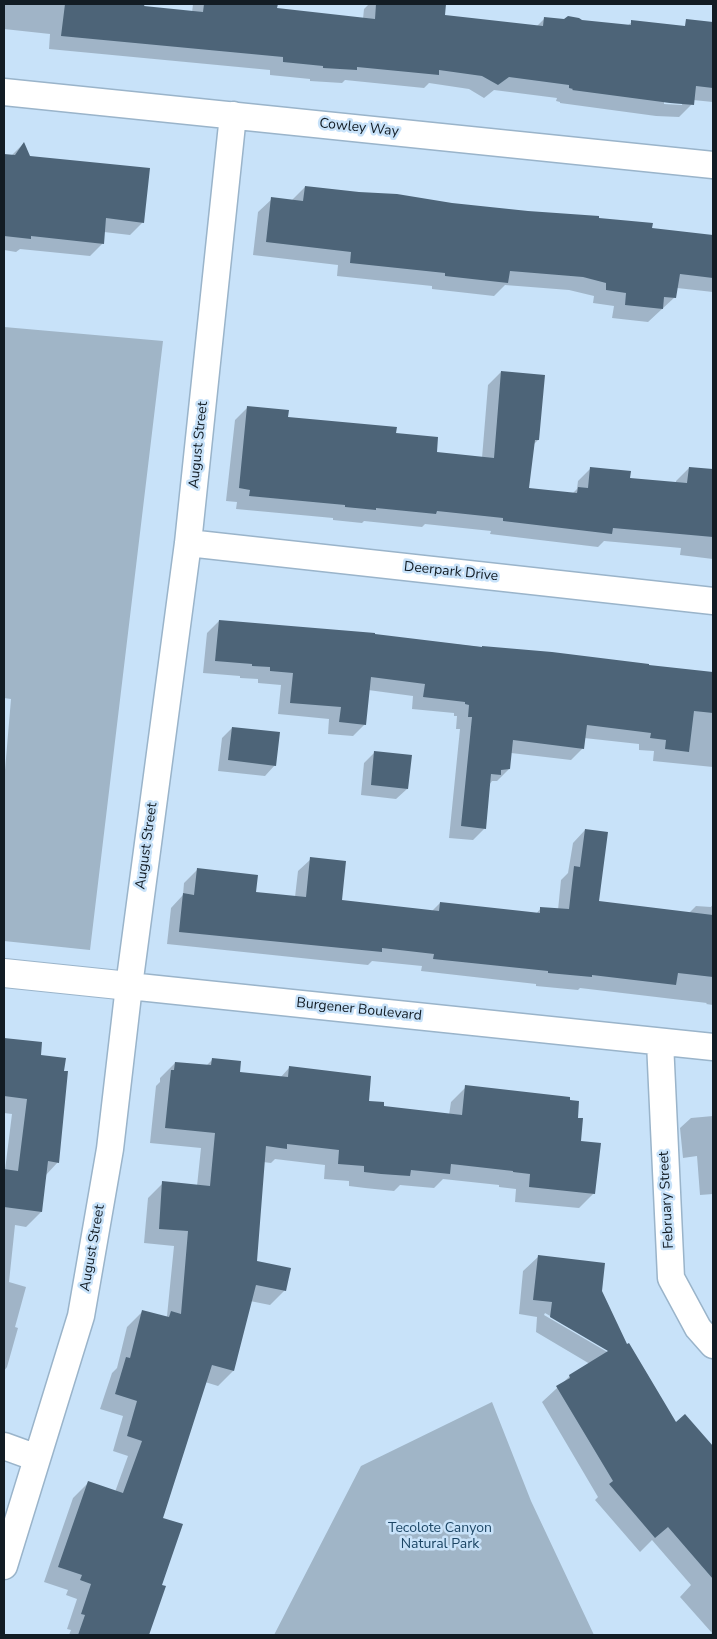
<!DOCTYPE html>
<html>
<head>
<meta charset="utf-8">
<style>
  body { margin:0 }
  #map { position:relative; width:717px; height:1639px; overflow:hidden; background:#c8e2f9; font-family:"Nunito Sans",sans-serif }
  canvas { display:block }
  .frame { position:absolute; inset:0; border:5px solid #121c24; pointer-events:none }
</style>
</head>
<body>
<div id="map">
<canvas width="717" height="1639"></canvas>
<div class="frame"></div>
</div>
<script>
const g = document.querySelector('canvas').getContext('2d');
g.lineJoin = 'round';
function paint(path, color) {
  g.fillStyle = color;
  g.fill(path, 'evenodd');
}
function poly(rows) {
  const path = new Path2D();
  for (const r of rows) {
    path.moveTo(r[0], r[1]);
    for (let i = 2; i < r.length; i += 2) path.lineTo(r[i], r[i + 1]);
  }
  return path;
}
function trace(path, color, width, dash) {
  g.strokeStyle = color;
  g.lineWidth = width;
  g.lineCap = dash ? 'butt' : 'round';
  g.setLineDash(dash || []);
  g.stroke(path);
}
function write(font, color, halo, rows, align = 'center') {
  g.font = font + ' "Nunito Sans",sans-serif';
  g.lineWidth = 5;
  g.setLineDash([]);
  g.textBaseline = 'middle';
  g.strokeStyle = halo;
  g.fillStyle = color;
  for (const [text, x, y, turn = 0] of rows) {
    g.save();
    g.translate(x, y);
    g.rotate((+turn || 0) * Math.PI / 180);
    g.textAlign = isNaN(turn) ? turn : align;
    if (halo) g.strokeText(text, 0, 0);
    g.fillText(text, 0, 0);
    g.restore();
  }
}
paint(poly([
  [4,327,163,341,90,950,4,941,4,782,11,699,4,698],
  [492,1402,531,1501,594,1635,274,1635,361,1466]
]), '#a0b5c7');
paint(poly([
  [4,4,143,4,143,8,192,13,193,4,276,4,276,9,363,19,364,9,369,4,445,4,444,16,536,27,545,18,627,26,632,22,701,47,713,48,713,102,693,100,692,104,679,117,656,116,560,103,560,102,556,101,557,98,494,90,484,98,469,89,429,83,424,88,345,80,342,83,310,81,310,79,270,75,270,70,49,49,50,34,4,29],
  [664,102,682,103,682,105,664,104],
  [23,144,30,158,143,222,130,235,104,232,103,243,90,256,20,249,16,252,4,250,4,155,11,156],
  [305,187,428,202,597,219,651,229,713,237,713,292,677,288,675,297,648,322,612,318,614,306,593,303,594,296,569,290,505,285,494,296,432,289,432,286,337,276,338,265,253,255,258,212,272,199,292,200],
  [501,372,538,440,534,444,528,489,572,494,577,489,578,481,591,468,629,480,676,484,676,481,689,468,713,471,713,559,680,555,681,548,604,541,598,547,490,534,491,531,425,524,422,527,364,521,362,523,333,520,333,518,236,509,237,502,226,501,235,420,248,407,286,419,395,434,435,453,482,458,488,385],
  [219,621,373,635,713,673,713,767,653,761,654,751,639,750,639,744,584,738,583,748,571,760,511,753,509,769,497,781,492,781,489,785,485,828,473,840,449,838,460,729,456,729,457,716,454,716,454,713,412,709,413,696,368,690,365,724,353,736,328,734,329,719,278,714,281,685,258,683,258,679,240,678,240,676,203,673,207,633],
  [232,728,275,765,265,776,218,771,222,738],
  [375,752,407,789,396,799,361,795,364,763],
  [585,830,598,902,689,913,696,906,711,907,713,904,713,1005,706,1004,707,1003,580,988,578,990,536,986,536,984,421,971,422,966,372,961,368,965,167,944,171,908,183,895,184,883,197,870,254,893,295,897,298,871,311,859,341,901,432,911,440,903,536,914,541,908,558,910,561,880,568,873,573,843],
  [4,1039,41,1043,39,1056,63,1072,58,1162,45,1176,41,1212,26,1227,15,1225,9,1282,26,1287,15,1327,18,1328,7,1367,4,1371,4,1170,5,1170,12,1114,4,1113],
  [213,1059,239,1073,280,1078,289,1068,382,1107,449,1115,451,1102,466,1087,577,1119,579,1142,594,1193,579,1208,515,1202,516,1189,499,1187,499,1185,443,1179,434,1188,400,1185,394,1191,365,1188,349,1186,349,1181,324,1179,325,1165,275,1159,271,1163,263,1162,256,1262,285,1290,270,1305,250,1301,233,1371,218,1386,205,1382,162,1519,160,1586,164,1587,148,1635,69,1635,71,1630,67,1629,77,1599,66,1595,68,1590,44,1582,73,1498,88,1483,115,1492,128,1456,113,1451,123,1416,100,1409,112,1373,117,1368,127,1327,142,1312,166,1318,167,1316,174,1246,144,1243,148,1198,163,1183,197,1186,201,1148,150,1143,156,1086,160,1082,160,1078,175,1063,206,1066],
  [713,1116,713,1194,700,1195,697,1156,683,1158,680,1128,691,1118],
  [538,1257,600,1292,627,1346,676,1423,705,1445,713,1455,713,1635,710,1635,712,1633,680,1597,691,1585,652,1540,640,1552,595,1500,598,1497,542,1402,570,1376,590,1364,536,1332,537,1317,519,1314,523,1271],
  [545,1313,609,1350,609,1353,544,1315]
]), '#0003');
paint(poly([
  [65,4,145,4,144,6,203,12,204,4,278,4,277,8,375,19,376,4,446,4,445,15,543,26,544,17,564,19,568,16,579,18,582,20,631,25,631,20,685,26,686,19,713,22,713,88,696,86,694,105,670,103,572,90,573,89,569,88,569,85,509,77,498,85,482,76,439,70,439,75,357,67,357,70,323,68,323,66,283,62,283,57,61,36],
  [24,142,30,156,150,168,144,223,106,218,104,244,31,236,31,239,4,236,4,154,15,155],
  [305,186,359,192,397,194,452,203,528,211,599,216,599,218,653,223,652,228,713,235,713,278,680,274,676,298,664,297,663,309,625,305,626,293,606,290,606,283,583,277,510,271,508,283,445,276,445,273,350,263,351,252,266,242,271,197,303,201],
  [501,371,545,375,539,440,535,440,529,488,577,493,578,487,588,488,590,467,631,471,630,478,687,483,689,467,713,469,713,537,613,528,612,534,503,521,503,518,437,511,436,514,376,508,376,510,345,507,345,505,249,496,250,490,239,488,247,406,289,410,288,417,397,427,396,433,438,437,437,452,494,458],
  [219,620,375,633,375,634,482,647,482,646,552,652,649,664,649,665,713,672,713,713,694,711,689,752,665,749,666,740,650,738,651,733,587,725,584,749,513,740,510,769,501,770,501,775,491,774,486,829,461,826,472,717,468,717,469,705,465,704,465,702,423,697,425,684,371,677,366,725,339,722,341,707,290,703,293,673,270,671,270,667,252,666,252,664,215,661],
  [232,727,280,732,276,766,228,760],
  [374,751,412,755,408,789,371,785],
  [585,829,608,832,599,901,713,915,713,977,678,973,676,985,592,975,592,977,548,973,548,971,433,959,434,954,382,948,382,952,179,932,183,893,194,895,197,868,258,875,256,892,306,897,310,857,346,861,342,900,439,911,440,902,540,913,540,907,569,909,574,866,580,867],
  [4,1038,42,1042,41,1055,66,1058,64,1071,68,1071,59,1163,48,1161,42,1212,4,1207,4,1169,18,1171,27,1099,4,1096],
  [212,1058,241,1061,240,1072,288,1077,289,1066,371,1076,369,1101,384,1102,384,1106,462,1115,465,1085,570,1097,570,1100,579,1101,578,1118,583,1118,581,1141,601,1143,595,1194,529,1187,530,1174,513,1172,513,1171,451,1164,450,1174,411,1170,410,1176,381,1174,364,1172,364,1166,338,1164,339,1150,287,1144,287,1149,266,1146,257,1261,291,1268,286,1291,256,1285,234,1371,212,1365,163,1518,183,1524,162,1585,166,1586,149,1635,78,1635,85,1615,81,1614,91,1584,80,1580,82,1575,58,1567,88,1481,123,1493,142,1441,127,1436,137,1401,115,1394,126,1357,130,1358,142,1310,169,1317,171,1311,181,1314,188,1231,159,1229,162,1181,210,1186,215,1133,165,1128,171,1070,174,1070,175,1062,211,1065],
  [538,1255,605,1263,602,1291,627,1344,629,1343,676,1422,685,1414,713,1446,713,1579,668,1527,655,1538,609,1484,613,1481,556,1386,570,1378,569,1375,608,1351,550,1317,552,1302,533,1300]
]), '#4d6478');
const street = poly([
  [4,92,713,165],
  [188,543,713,601],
  [129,986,713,1047],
  [660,1042,671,1278,698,1328,713,1345],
  [4,1446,37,1458],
  [4,1566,81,1316,110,1149,129,986,188,543,233,115]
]);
const secondary = poly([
  [4,973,129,986]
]);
trace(street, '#9ab4ca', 29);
trace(secondary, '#9ab4ca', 30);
trace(street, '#fff', 26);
trace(secondary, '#fff', 28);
write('14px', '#121c24', '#c8e2f9', [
  ["Cowley Way",359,128,6],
  ["August Street",199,445,-84],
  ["Deerpark Drive",451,572,6],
  ["August Street",147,846,-82],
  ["Burgener Boulevard",359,1010,6],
  ["February Street",667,1200,-93],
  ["August Street",93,1248,-80]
]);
write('14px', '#1c4665', '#c8e2f9', [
  ["Tecolote Canyon",440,1529],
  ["Natural Park",440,1545]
]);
</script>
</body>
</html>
